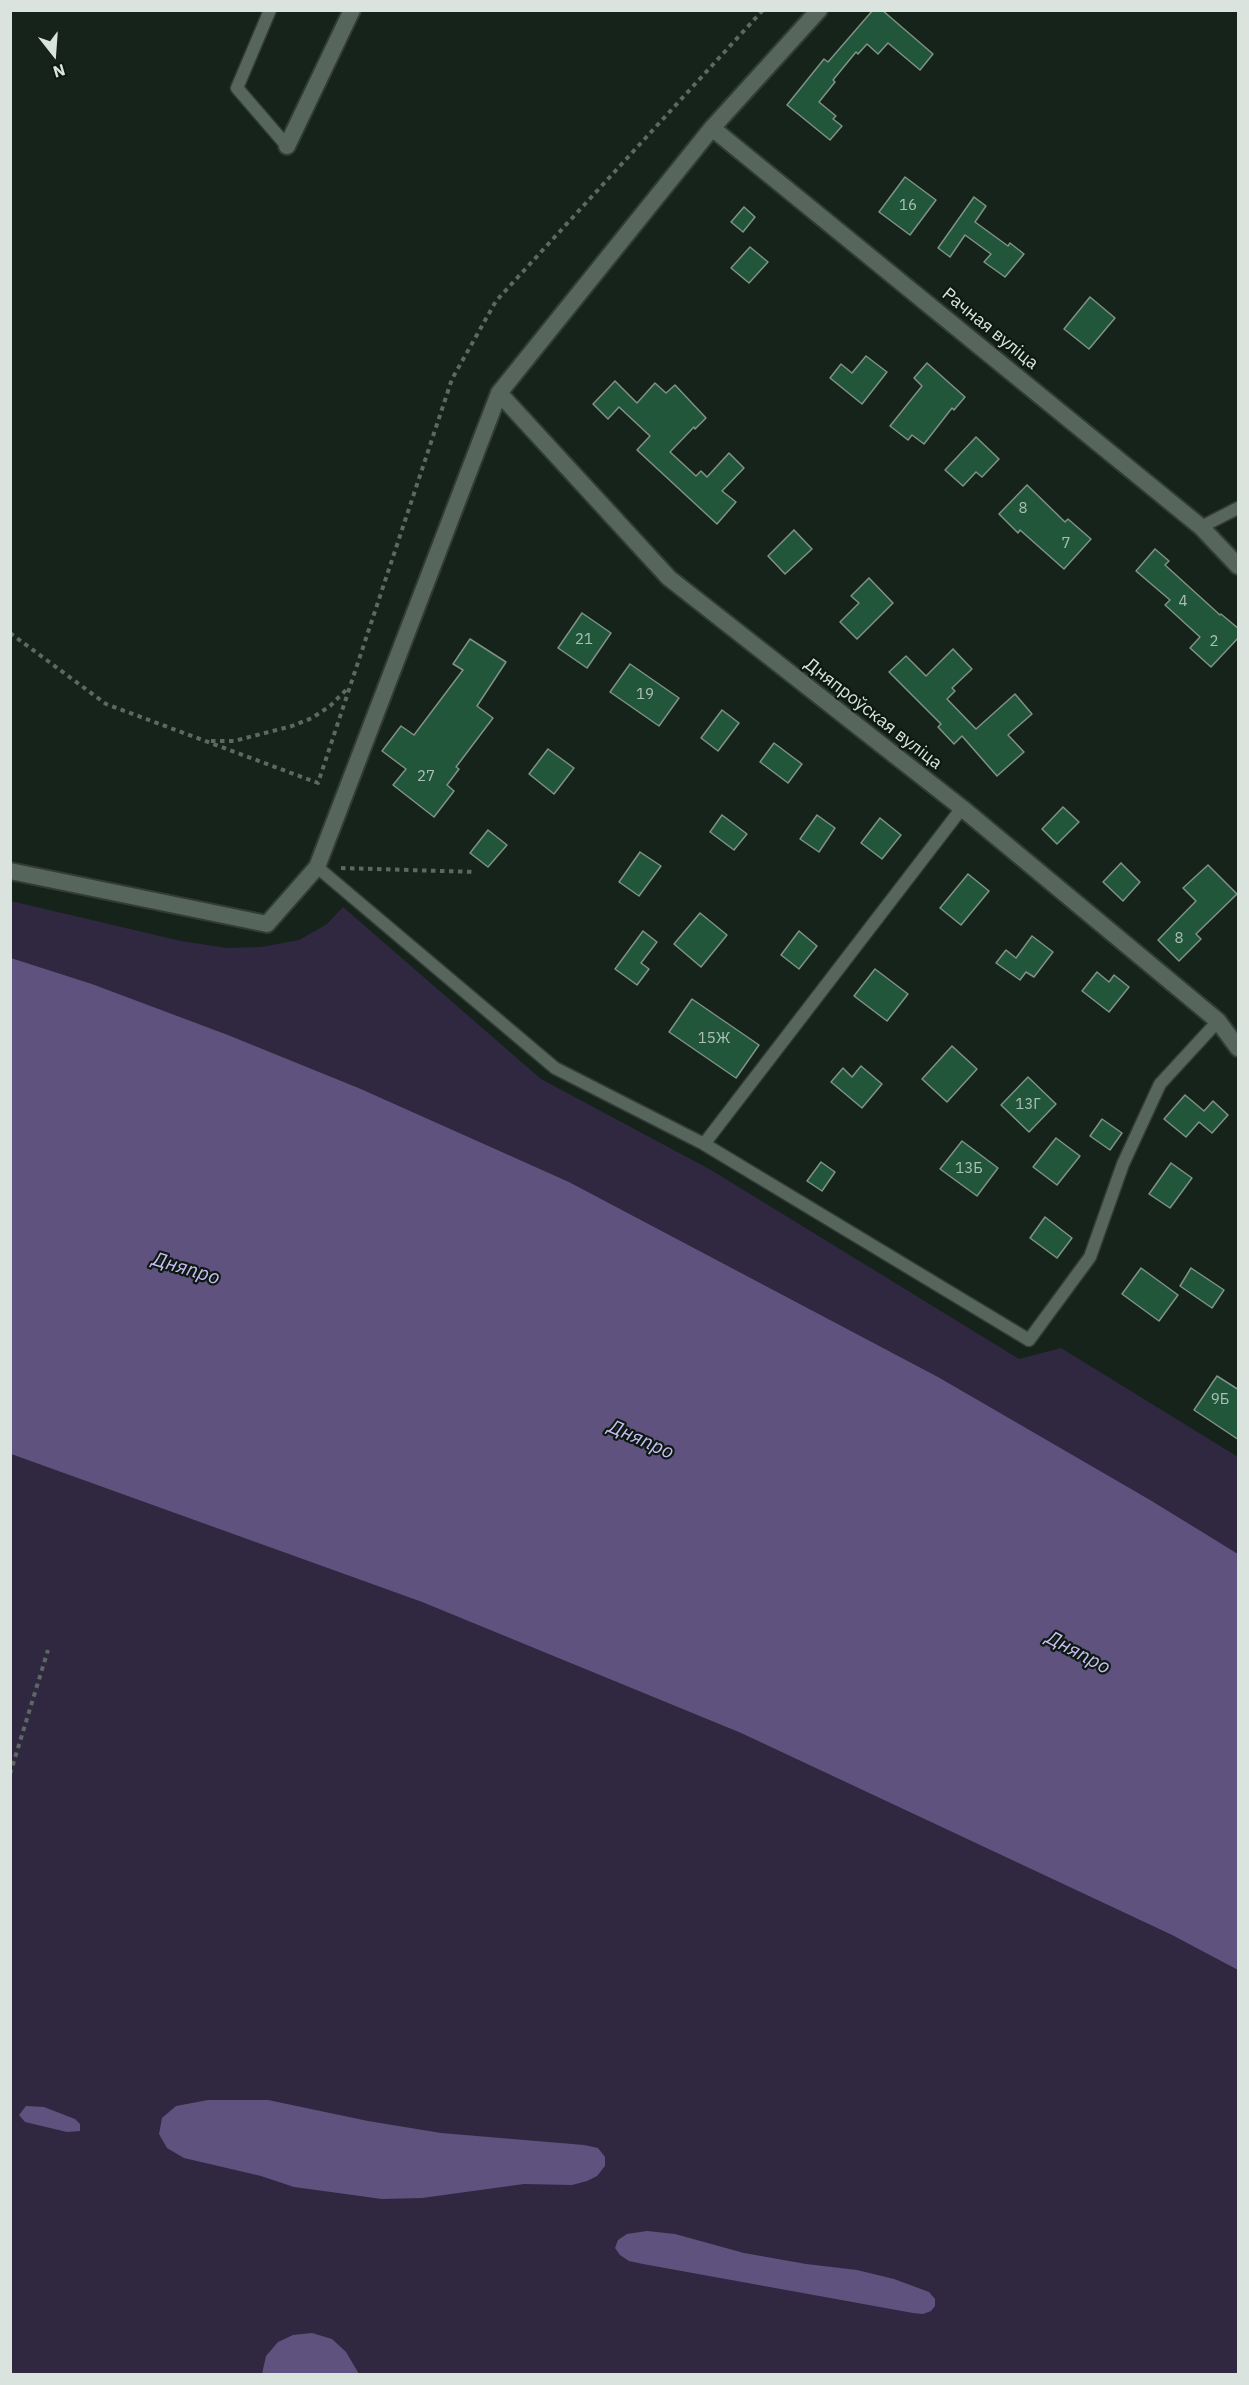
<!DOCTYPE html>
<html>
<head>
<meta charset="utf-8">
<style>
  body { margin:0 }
  #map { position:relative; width:1249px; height:2385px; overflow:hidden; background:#15231b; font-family:"IBM Plex Sans",sans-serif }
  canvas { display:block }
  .frame { position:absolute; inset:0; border:12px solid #dae3dd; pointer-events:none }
  .north { position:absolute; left:24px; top:24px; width:60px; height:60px; -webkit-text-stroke:4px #0c1a12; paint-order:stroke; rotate:163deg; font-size:16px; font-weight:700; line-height:24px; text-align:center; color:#dae3dd }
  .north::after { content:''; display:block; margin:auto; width:21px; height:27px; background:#dae3dd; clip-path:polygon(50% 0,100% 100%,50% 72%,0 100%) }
</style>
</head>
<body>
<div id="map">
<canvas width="1249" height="2385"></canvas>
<div class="frame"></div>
<div class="north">N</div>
</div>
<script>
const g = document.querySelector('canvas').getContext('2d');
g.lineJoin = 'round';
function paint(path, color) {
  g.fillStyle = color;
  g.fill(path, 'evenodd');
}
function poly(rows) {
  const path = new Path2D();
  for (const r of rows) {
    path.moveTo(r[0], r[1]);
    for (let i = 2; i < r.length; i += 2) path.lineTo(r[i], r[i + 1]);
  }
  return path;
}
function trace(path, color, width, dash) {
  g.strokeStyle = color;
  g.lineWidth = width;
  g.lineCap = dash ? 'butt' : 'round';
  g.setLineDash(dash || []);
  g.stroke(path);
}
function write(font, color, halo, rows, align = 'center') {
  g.font = font + ' "IBM Plex Sans",sans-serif';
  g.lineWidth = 4.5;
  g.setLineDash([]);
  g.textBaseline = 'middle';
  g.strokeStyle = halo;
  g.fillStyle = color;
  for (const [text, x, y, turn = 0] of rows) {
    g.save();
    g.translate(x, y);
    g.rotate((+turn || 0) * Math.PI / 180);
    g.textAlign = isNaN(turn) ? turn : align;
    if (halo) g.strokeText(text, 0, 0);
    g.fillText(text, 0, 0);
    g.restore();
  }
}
paint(poly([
  [11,901,181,941,227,948,261,947,299,940,327,924,343,907,541,1079,711,1170,1019,1359,1061,1348,1238,1457,1238,1554,938,1377,569,1182,361,1089,228,1035,92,984,11,958],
  [11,1454,422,1602,741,1733,1172,1935,1238,1970,1238,2374,11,2374]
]), '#302841');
paint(poly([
  [11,958,92,984,228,1035,361,1089,569,1182,938,1377,1150,1500,1238,1554,1238,1970,1172,1935,741,1733,422,1602,11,1454],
  [208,2100,268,2100,368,2121,441,2133,584,2145,598,2148,605,2157,605,2166,597,2176,587,2181,572,2185,524,2184,422,2198,382,2199,294,2187,261,2176,184,2158,167,2148,159,2134,162,2118,176,2106],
  [26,2106,44,2107,75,2119,80,2124,80,2131,67,2132,25,2122,19,2115],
  [647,2231,675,2234,744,2253,806,2264,857,2270,894,2279,929,2292,935,2299,935,2306,931,2311,923,2314,913,2313,643,2264,629,2261,620,2255,615,2248,618,2240,627,2234],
  [312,2333,332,2339,346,2352,359,2374,262,2374,266,2356,278,2342,293,2335]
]), '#5f527f');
const building = poly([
  [873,10,882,10,933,54,920,70,888,43,878,54,867,44,858,54,856,52,833,80,835,82,819,102,836,116,833,119,842,126,830,140,787,105,824,59,828,62,873,10],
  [905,177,936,200,910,235,879,212,905,177],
  [974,197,986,206,975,222,1008,246,1010,243,1024,254,1005,277,984,262,991,254,965,235,950,257,938,248,974,197],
  [744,207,755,217,743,232,731,222,744,207],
  [750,247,768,262,749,283,731,268,750,247],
  [1090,297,1115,318,1089,349,1064,329,1090,297],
  [866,356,887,372,862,404,830,378,841,364,852,373,866,356],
  [927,363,965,397,954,410,952,408,924,444,912,435,908,440,890,426,922,386,914,378,927,363],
  [615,381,637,403,655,383,666,393,675,385,706,418,695,429,694,427,670,452,696,476,701,471,707,477,729,453,744,468,722,491,736,502,717,524,637,450,650,436,619,407,608,419,593,404,615,381],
  [976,437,999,459,982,477,976,472,963,486,945,470,976,437],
  [1027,485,1065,522,1068,519,1091,539,1064,569,1020,530,1018,533,999,514,1027,485],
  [794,530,812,549,785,574,768,556,794,530],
  [1155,549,1169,561,1165,565,1220,615,1221,614,1239,629,1239,637,1211,667,1190,648,1200,637,1165,605,1170,600,1136,571,1155,549],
  [869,578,893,603,857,639,840,622,859,603,851,596,869,578],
  [582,613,611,633,587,668,558,648,582,613],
  [470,639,506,662,477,706,493,718,456,767,459,769,447,785,454,791,434,817,393,785,406,769,382,751,401,726,414,735,463,670,453,664,470,639],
  [953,649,972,669,952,688,955,691,947,699,976,729,1015,694,1032,714,1008,735,1024,752,997,776,962,736,954,744,938,727,941,724,889,672,906,656,926,676,953,649],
  [630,664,679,698,659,726,610,692,630,664],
  [722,710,739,723,718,751,701,738,722,710],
  [774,743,802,764,788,783,760,762,774,743],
  [548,749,574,768,554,794,529,774,548,749],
  [1063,807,1079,822,1057,844,1042,829,1063,807],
  [722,815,747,834,734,850,710,832,722,815],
  [817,815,835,828,819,852,800,839,817,815],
  [880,818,901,835,882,859,861,843,880,818],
  [488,830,507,845,488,867,470,853,488,830],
  [640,852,661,866,639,896,619,882,640,852],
  [1121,863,1140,882,1123,901,1103,882,1121,863],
  [1208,865,1237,894,1196,934,1201,939,1179,961,1158,940,1196,901,1183,888,1208,865],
  [968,874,989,891,961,925,940,908,968,874],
  [700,913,727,935,701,967,674,944,700,913],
  [643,931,657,942,641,963,649,969,637,985,615,969,643,931],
  [799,931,817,946,799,969,781,955,799,931],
  [1032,936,1053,952,1034,977,1026,972,1020,980,996,963,1006,950,1016,958,1032,936],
  [875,969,908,994,887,1021,854,996,875,969],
  [1097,972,1109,982,1114,975,1129,987,1109,1012,1082,991,1097,972],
  [692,999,759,1045,736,1078,669,1032,692,999],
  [952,1046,977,1069,947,1102,922,1079,952,1046],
  [861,1066,882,1084,862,1108,831,1082,843,1068,852,1077,861,1066],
  [1028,1077,1056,1104,1029,1132,1001,1105,1028,1077],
  [1185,1095,1204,1111,1213,1101,1228,1115,1212,1133,1199,1122,1186,1137,1164,1119,1185,1095],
  [1102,1119,1122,1133,1110,1150,1090,1136,1102,1119],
  [1056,1138,1080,1156,1057,1185,1033,1167,1056,1138],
  [962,1141,998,1168,977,1196,940,1169,962,1141],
  [821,1162,835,1172,822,1191,807,1181,821,1162],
  [1171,1163,1192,1178,1170,1208,1149,1194,1171,1163],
  [1045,1217,1072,1238,1057,1258,1030,1238,1045,1217],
  [1141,1268,1178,1295,1159,1321,1122,1294,1141,1268],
  [1191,1268,1224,1290,1212,1308,1180,1286,1191,1268],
  [1217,1376,1239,1390,1239,1440,1194,1410,1217,1376]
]);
paint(building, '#21563b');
trace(building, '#819187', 1.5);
const service = poly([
  [270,10,237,88,287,146],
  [1201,527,1238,508],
  [962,808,704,1144,1029,1340,1090,1257,1123,1164,1160,1084,1218,1021],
  [317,867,555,1068,704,1144]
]);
const minor = poly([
  [712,128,1201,527,1238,566],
  [287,146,352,10],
  [499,393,669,578,962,808,1218,1021,1238,1048],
  [10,871,267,924,317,867,499,393,712,128,819,10]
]);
trace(service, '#323b35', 15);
trace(minor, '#323b35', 20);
trace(poly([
  [10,633,106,704,318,783,452,379,496,301,763,10],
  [211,741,234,741,292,726,312,718,330,706,348,688],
  [341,868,476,872],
  [10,1774,48,1650]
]), '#5c6861', 4, [4.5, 4.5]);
trace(service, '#57665d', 12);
trace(minor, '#57665d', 16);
write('15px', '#acc0b4', null, [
  ["16",908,206],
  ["8",1023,509],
  ["7",1066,544],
  ["4",1183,602],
  ["21",584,640],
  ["2",1214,642],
  ["19",645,695],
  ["27",426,777],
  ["8",1179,939],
  ["15Ж",714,1039],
  ["13Г",1028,1105],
  ["13Б",969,1169],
  ["9Б",1220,1400]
]);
write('18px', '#dae3dd', '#0c1a12', [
  ["Рачная вуліца",990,329,39],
  ["Дняпроўская вуліца",873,714,38]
]);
write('italic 20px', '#cbbbf5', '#0c1a12', [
  ["Дняпро",186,1269,17],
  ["Дняпро",641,1440,24],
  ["Дняпро",1078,1653,28]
]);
</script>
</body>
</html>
